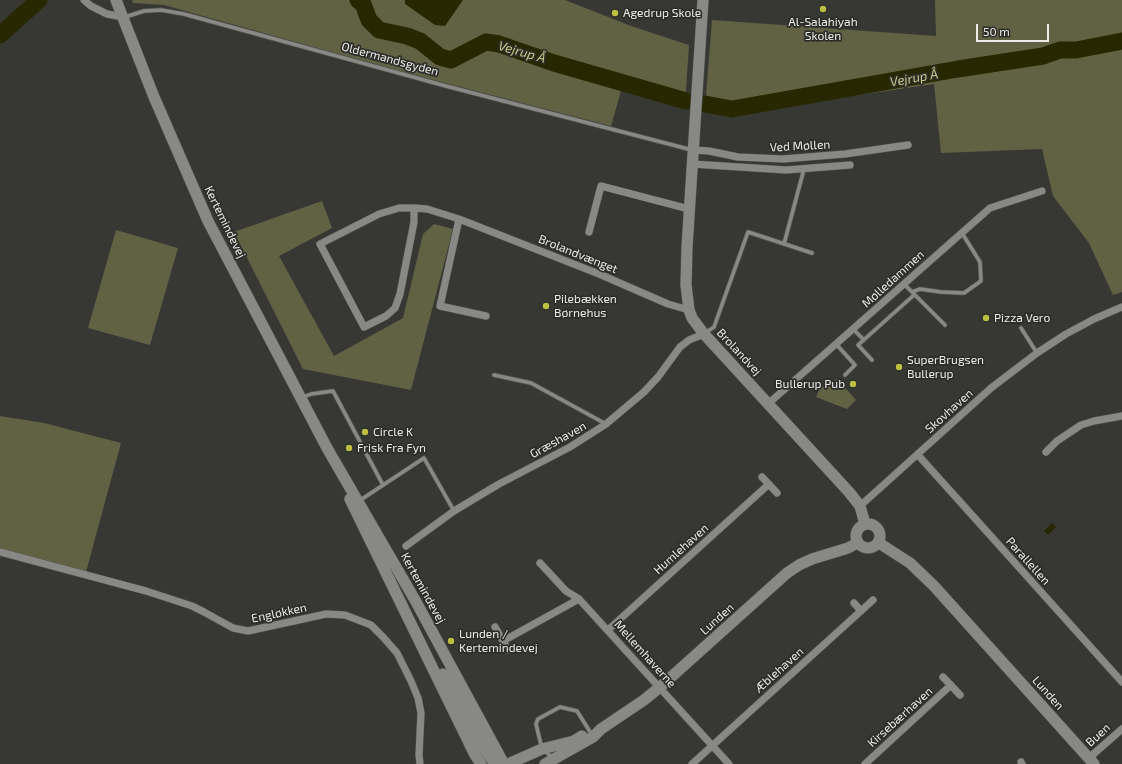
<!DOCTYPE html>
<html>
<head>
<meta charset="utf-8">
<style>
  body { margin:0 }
  #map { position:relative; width:1122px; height:764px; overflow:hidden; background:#373834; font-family:"Exo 2",sans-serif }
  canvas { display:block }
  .scale { position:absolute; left:976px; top:24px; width:73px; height:18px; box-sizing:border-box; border:2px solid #ebebe9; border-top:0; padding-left:5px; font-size:12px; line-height:14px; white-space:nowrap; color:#ebebe9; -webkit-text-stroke:3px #2d2e2a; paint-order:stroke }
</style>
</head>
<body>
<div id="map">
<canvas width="1122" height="764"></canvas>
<div class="scale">50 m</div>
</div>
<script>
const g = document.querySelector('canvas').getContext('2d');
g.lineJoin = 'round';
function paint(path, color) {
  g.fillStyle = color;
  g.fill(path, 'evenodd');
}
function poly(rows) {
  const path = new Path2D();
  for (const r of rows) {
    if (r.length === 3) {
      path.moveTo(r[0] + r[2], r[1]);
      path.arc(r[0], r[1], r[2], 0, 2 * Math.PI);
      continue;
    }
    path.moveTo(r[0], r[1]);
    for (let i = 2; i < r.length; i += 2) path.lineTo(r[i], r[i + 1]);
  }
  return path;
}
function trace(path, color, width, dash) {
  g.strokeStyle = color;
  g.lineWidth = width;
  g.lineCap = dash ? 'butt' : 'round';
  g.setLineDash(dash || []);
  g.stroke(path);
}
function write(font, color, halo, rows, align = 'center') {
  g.font = font + ' "Exo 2",sans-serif';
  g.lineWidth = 3.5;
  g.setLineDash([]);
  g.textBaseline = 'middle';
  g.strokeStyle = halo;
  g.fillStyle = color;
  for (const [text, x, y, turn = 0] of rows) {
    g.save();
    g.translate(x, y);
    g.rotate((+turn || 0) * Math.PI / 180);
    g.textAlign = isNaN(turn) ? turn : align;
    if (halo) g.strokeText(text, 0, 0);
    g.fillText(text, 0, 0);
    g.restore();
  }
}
paint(poly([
  [132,0,565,0,631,26,689,45,685,104,621,91,611,126,403,72,164,5,133,3],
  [935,0,1122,0,1122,292,1113,295,1089,243,1053,196,1042,149,941,153,934,84,757,110,713,109,705,108,712,20,936,36],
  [322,201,332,228,279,256,334,356,403,318,423,234,434,224,453,229,411,390,303,369,234,232],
  [116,230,178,248,150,345,88,328],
  [837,379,856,400,847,409,816,397,820,388],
  [0,416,44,423,121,443,86,572,0,549]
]), '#616244');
paint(poly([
  [405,0,463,0,445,26,435,25,405,4],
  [1052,523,1056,527,1048,535,1044,531]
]), '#282800');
trace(poly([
  [358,0,363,4,369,20,379,30,407,36,420,41,440,57,451,60,486,42,499,44,554,63,686,101],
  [0,35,39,0],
  [705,104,732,109,958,69,1043,56,1060,50,1076,50,1122,41]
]), '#282800', 17);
const lane = poly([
  [125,17,144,11,161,10,184,14,446,86,692,150],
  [784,244,804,169],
  [904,284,945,325],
  [912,292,920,289,941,292,964,293,981,281,980,262,962,233],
  [1021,328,1037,353],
  [853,329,864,340],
  [705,333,714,327,748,232,812,253],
  [836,344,855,365,845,375],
  [872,360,858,345,914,295],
  [494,375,531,383,606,424],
  [301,398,311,394,333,391,383,485],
  [359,501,424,458,454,511],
  [552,757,542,749,536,724,538,719,560,707,577,711,592,735]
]);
const street = poly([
  [84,0,91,6,107,14,123,17],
  [693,150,709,151,738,157,783,159,845,154,908,145],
  [692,164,786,170,850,165],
  [414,208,414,222,400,294,395,308,386,316,364,327,320,244,379,214,399,208,414,208,427,209,459,219,599,274,668,304,689,310],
  [459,219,440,306,486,316],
  [589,232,601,186,689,209],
  [769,403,990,208,1042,191],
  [1046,452,1057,441,1081,425,1094,421,1122,416],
  [918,455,1122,682],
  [762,477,777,493],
  [860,506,991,388,1037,353,1066,334,1094,319,1122,307],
  [406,546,454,511,499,484,570,447,606,424,644,392,658,377,680,347,689,340,704,334],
  [0,552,146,591,192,606,204,612,233,628,248,631,326,614,345,615,371,625,383,637,397,653,411,681,418,698,421,713,419,755,420,764],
  [540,563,566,591,579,599,729,764],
  [854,603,861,611],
  [495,627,508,650],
  [608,630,769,484],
  [503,641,579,599],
  [943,677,960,695],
  [1089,758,1122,729],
  [1021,762,1022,764],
  [692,764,873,600],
  [865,764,951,685]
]);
const secondary = poly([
  [116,0,154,97,208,221,327,448,415,600,504,764],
  [703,0,687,247,686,285,689,310,692,318,704,334,849,492,860,506,865,524],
  [350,499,475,755,481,764],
  [868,536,12],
  [879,543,910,563,934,586,1094,764],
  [443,674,485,750,495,764],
  [508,764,542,749,574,741,582,736],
  [545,764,593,737,601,729,644,700,660,687,787,573,799,565,812,559,848,548,857,543]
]);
trace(lane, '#545451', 5);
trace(street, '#545451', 8);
trace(secondary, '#545451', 12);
trace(lane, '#888984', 3.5);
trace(street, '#888984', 7);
trace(secondary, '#888984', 11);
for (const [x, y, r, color] of [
  [823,9,4,"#bdbf43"],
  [615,13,4,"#bdbf43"],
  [546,306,4,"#bdbf43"],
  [986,318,4,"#bdbf43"],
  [899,367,4,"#bdbf43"],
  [853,384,4,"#bdbf43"],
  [365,432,4,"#bdbf43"],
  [349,448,4,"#bdbf43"],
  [451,641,4,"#bdbf43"]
]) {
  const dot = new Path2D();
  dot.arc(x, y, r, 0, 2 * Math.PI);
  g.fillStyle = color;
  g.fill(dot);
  trace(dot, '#2d2e2a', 1.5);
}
write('12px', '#ebebe9', '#2d2e2a', [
  ["Agedrup Skole",623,13],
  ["Al-Salahiyah",823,22,"center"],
  ["Skolen",823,36,"center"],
  ["Pilebækken",554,299],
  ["Børnehus",554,313],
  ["Pizza Vero",994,318],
  ["SuperBrugsen",907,360],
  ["Bullerup",907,374],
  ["Bullerup Pub",845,384,"right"],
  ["Circle K",373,432],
  ["Frisk Fra Fyn",357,448],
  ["Lunden /",459,634],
  ["Kertemindevej",459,648]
], 'left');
write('12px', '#ebebe9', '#2d2e2a', [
  ["Oldermandsgyden",390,59,15],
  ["Ved Møllen",800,146,-3],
  ["Kertemindevej",225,222,64],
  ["Brolandvænget",578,254,22],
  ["Mølledammen",893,279,-42],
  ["Brolandvej",739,352,47],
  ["Skovhaven",949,411,-42],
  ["Græshaven",558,440,-29],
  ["Humlehaven",681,549,-42],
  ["Parallellen",1028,561,48],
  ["Kertemindevej",423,588,61],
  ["Engløkken",279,613,-12],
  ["Lunden",717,619,-42],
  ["Mellemhaverne",645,654,48],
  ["Æblehaven",779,670,-42],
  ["Lunden",1048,693,48],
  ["Kirsebærhaven",900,717,-42],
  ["Buen",1098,735,-42]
]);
write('italic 13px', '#c9cb85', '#2d2e2a', [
  ["Vejrup Å",522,52,16],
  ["Vejrup Å",914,78,-10]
]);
</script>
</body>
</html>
